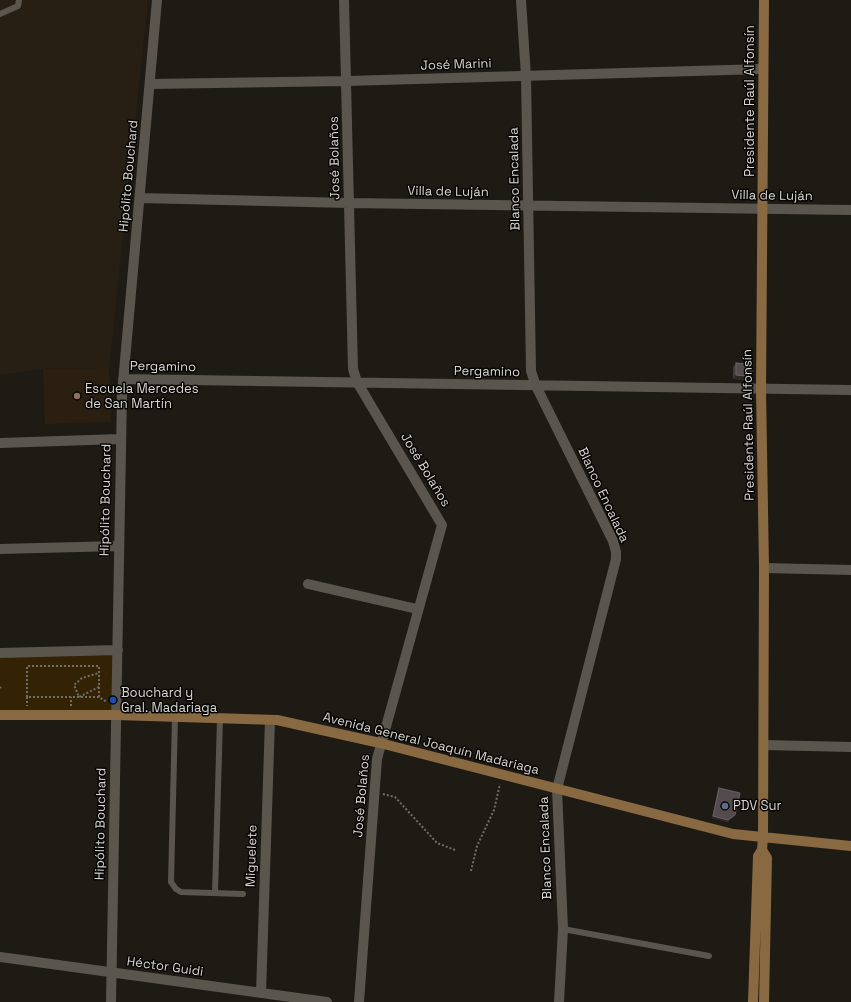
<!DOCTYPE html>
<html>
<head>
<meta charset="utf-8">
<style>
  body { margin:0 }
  canvas { display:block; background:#1e1a14 }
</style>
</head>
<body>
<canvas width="851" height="1002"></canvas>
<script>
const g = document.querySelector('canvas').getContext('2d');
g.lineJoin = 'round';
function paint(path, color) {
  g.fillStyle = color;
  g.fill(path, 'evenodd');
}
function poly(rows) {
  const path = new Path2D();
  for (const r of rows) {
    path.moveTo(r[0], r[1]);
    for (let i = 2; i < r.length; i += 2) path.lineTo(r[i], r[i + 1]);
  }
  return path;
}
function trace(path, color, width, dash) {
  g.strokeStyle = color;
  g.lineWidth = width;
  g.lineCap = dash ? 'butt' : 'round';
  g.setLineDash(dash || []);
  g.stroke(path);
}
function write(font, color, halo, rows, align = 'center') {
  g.font = font + ' "Space Grotesk",sans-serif';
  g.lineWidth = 3;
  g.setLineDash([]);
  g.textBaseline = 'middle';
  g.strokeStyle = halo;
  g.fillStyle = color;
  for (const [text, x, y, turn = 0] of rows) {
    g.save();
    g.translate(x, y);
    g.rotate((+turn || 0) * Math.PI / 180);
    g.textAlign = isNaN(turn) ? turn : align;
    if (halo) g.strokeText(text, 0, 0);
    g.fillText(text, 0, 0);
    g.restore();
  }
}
paint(poly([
  [0,0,148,0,109,368,43,369,0,375]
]), '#271f13');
paint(poly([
  [109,368,111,422,45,424,43,369]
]), '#2b1f11');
paint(poly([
  [118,650,116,715,0,715,0,653]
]), '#332304');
trace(poly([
  [99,687,79,697,74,685,82,678,99,673],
  [0,688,1,687],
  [27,697,27,706],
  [99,697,27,697,27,666,99,666,99,697,107,702],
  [71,706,71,697],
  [383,794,395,797,437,843,455,850],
  [471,871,477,846,494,810,500,784]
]), '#716e69', 2, [2, 2]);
trace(poly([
  [0,14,18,6,19,0],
  [175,718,171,882,176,889,181,892,243,894],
  [215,893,220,719],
  [563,929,709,956]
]), '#5a554d', 6);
trace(poly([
  [344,0,353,369,357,382,442,525,377,759,359,1002],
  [521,0,526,76,531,371,536,386,613,541,616,552,616,559,557,789,563,929,559,1002],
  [150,84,347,81,763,69],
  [140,198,349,203,851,210],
  [123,379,851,390],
  [0,443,120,439],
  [0,549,118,546],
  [764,568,851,570],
  [308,584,417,609],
  [0,653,118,650],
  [764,745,851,747],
  [0,957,327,1002],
  [261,993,270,720],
  [111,1002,122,394,157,0]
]), '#5a554d', 10);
trace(poly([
  [0,715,116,715,277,720,380,743,733,834,851,846],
  [762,850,767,858,764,1002],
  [753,1002,758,856,762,850,763,837,764,568,761,389,764,0]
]), '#886942', 10);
paint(poly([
  [736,363,749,376,743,380,733,379,733,367],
  [719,788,733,817,727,822,712,818,718,790]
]), '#433b3e');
paint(poly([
  [752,372,749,376,743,380,733,379,736,375],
  [735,815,733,817,727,822,712,818,713,816]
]), '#2e2727');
const building = poly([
  [736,363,751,364,752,372,746,376,736,375,736,363],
  [719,788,740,793,735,815,728,820,713,816,719,788]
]);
paint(building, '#534b4e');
trace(building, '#686163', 1);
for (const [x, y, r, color] of [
  [77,396,4,"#8d6e63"],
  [113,700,4,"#1a4fb4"],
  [725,806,4,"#5c6f8a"]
]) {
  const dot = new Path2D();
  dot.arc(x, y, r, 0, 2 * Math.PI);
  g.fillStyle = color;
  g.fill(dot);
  trace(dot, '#070604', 1.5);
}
write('13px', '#d9d6d2', '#070604', [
  ["José Marini",456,65,-2],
  ["Presidente Raúl Alfonsín",750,101,-90],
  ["José Bolaños",335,158,-91],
  ["Hipólito Bouchard",129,176,-85],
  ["Blanco Encalada",515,179,-91],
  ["Villa de Luján",448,192,1],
  ["Villa de Luján",772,196,1],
  ["Pergamino",163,367,1],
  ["Pergamino",487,372,1],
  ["Presidente Raúl Alfonsín",749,425,-91],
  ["José Bolaños",425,470,59],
  ["Blanco Encalada",603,495,65],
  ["Hipólito Bouchard",106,500,-89],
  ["Avenida General Joaquín Madariaga",431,744,14],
  ["José Bolaños",362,796,-85],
  ["Hipólito Bouchard",101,824,-89],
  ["Blanco Encalada",546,848,-92],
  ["Miguelete",252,856,-88],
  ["Héctor Guidi",165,967,8]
]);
write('13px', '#d9d6d2', '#070604', [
  ["Escuela Mercedes",85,389],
  ["de San Martín",85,404],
  ["Bouchard y",121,693],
  ["Gral. Madariaga",121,708],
  ["PDV Sur",733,806]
], 'left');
</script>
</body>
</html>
